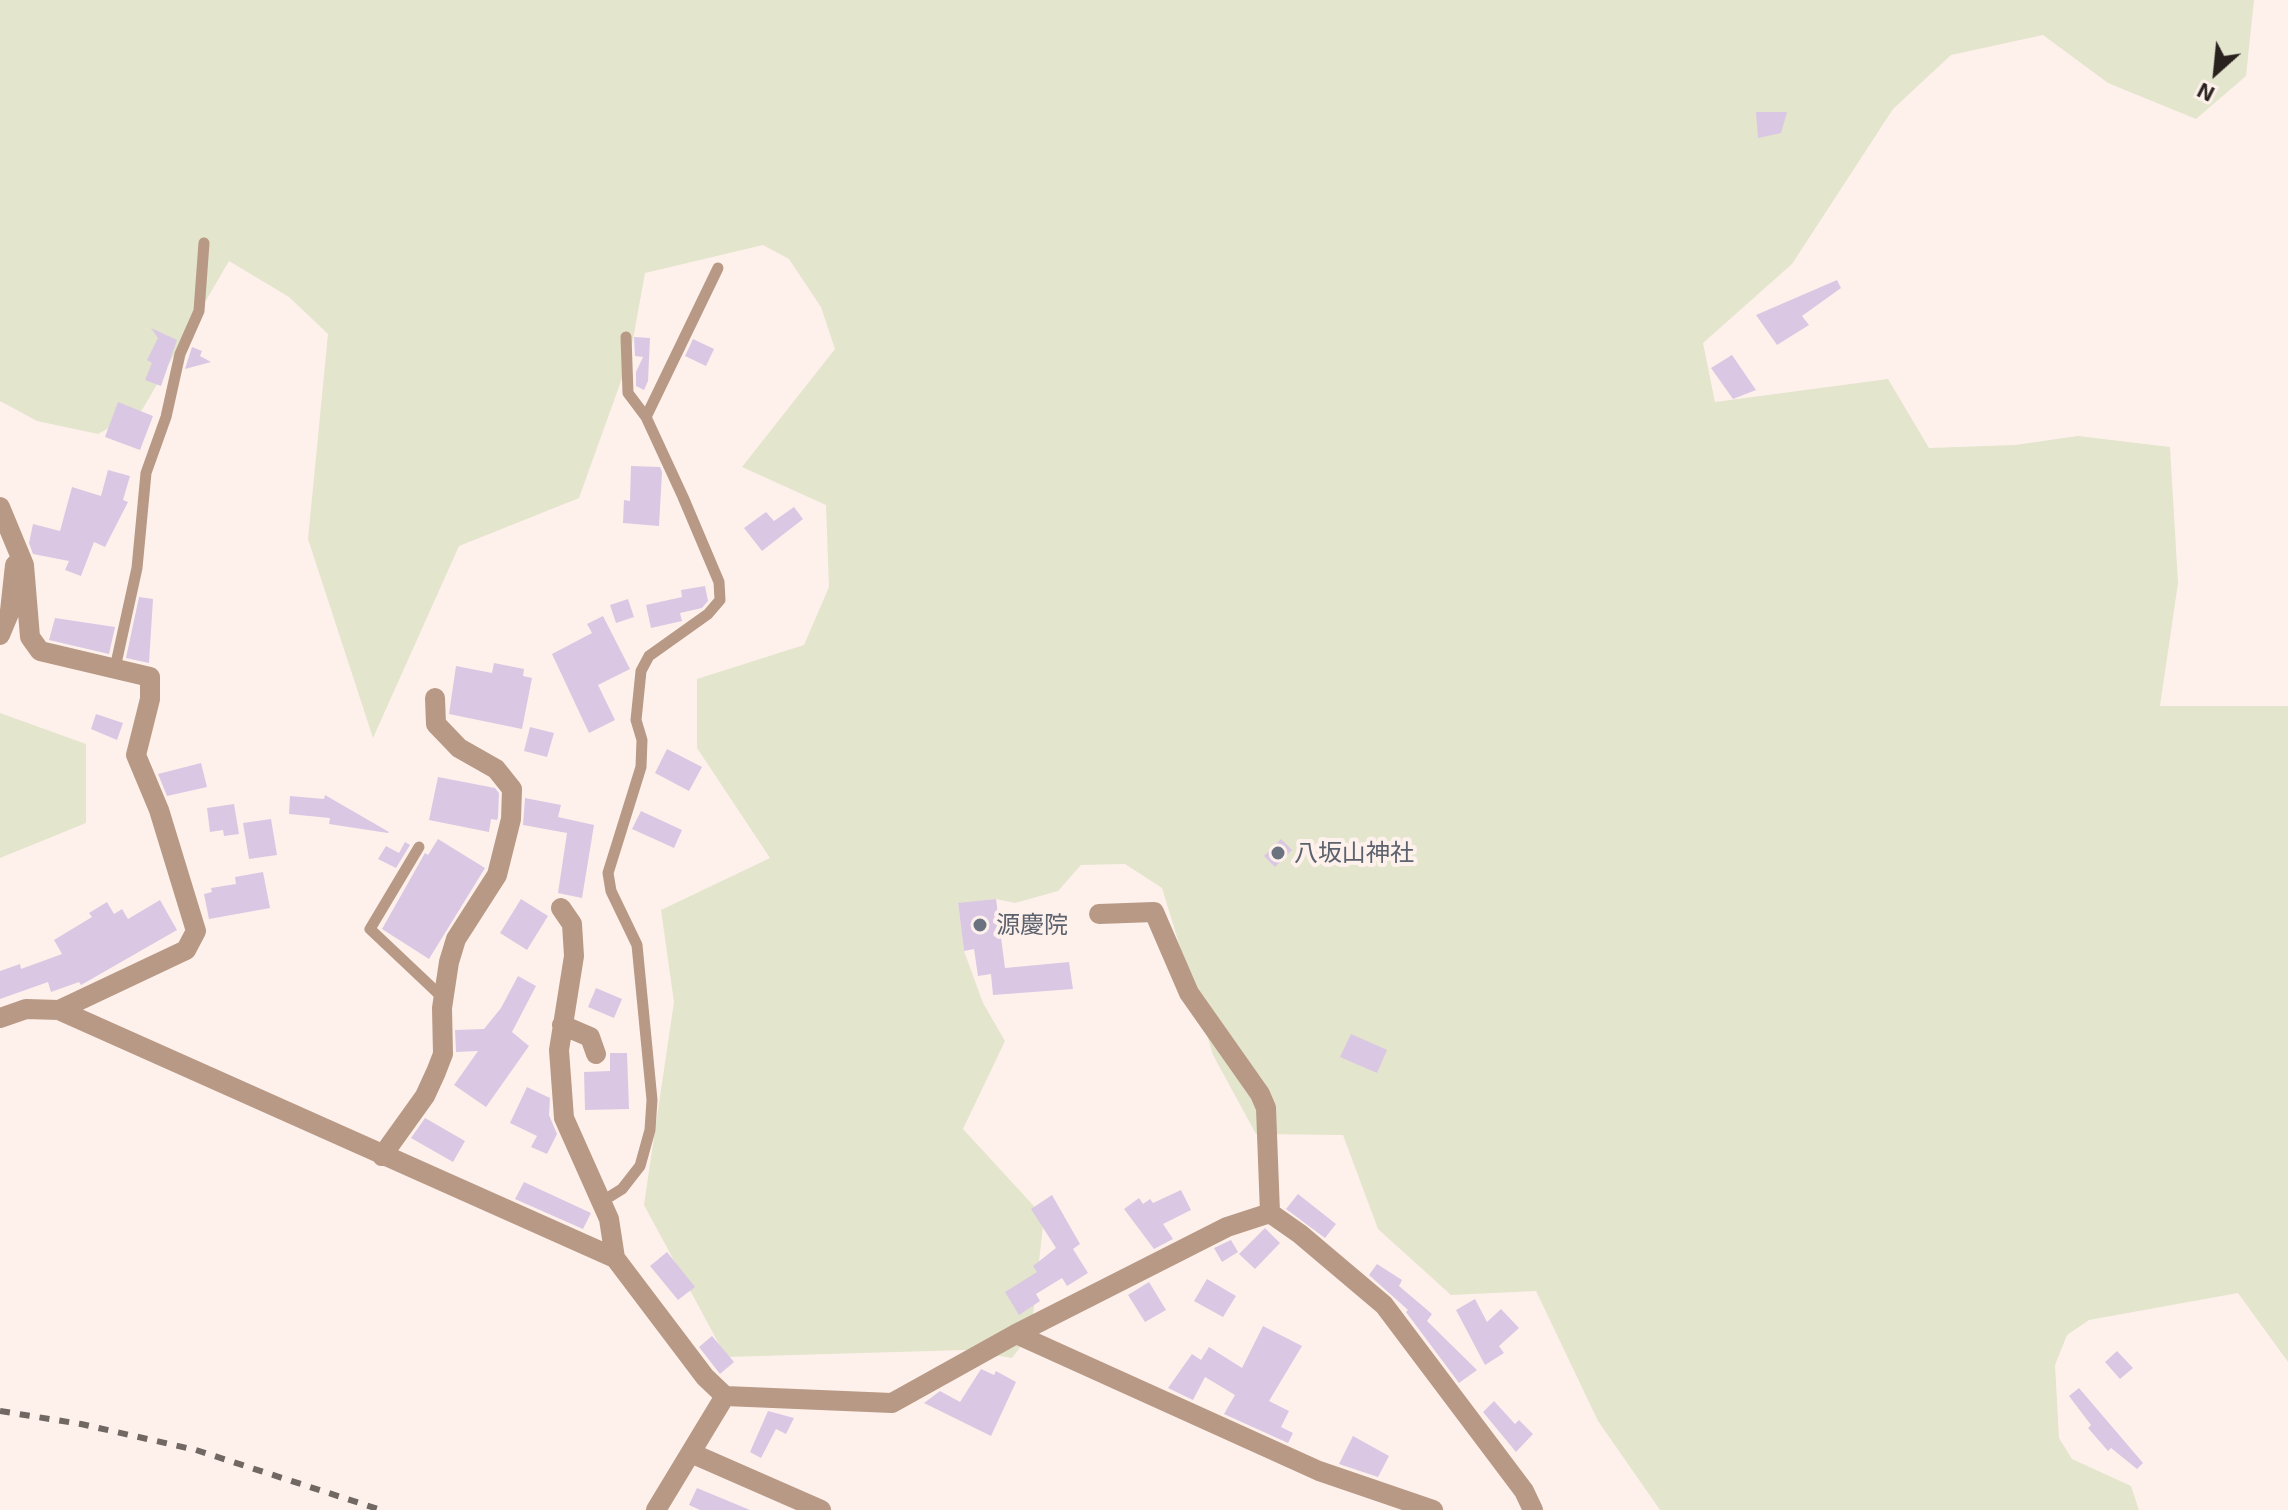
<!DOCTYPE html>
<html>
<head>
<meta charset="utf-8">
<style>
  body { margin:0 }
  #map { position:relative; width:2288px; height:1510px; overflow:hidden; background:#fef1ec; font-family:"Exo 2",sans-serif }
  canvas { display:block }
  .north { position:absolute; left:2176px; top:32px; width:80px; height:80px; -webkit-text-stroke:6px #fef1ec; paint-order:stroke; rotate:207deg; font-size:22px; font-weight:700; line-height:32px; text-align:center; color:#29211e }
  .north::after { content:''; display:block; margin:auto; width:28px; height:36px; background:#29211e; clip-path:polygon(50% 0,100% 100%,50% 72%,0 100%) }
</style>
</head>
<body>
<div id="map">
<canvas width="2288" height="1510"></canvas>
<div class="north">N</div>
</div>
<script>
const g = document.querySelector('canvas').getContext('2d');
g.lineJoin = 'round';
function paint(path, color) {
  g.fillStyle = color;
  g.fill(path, 'evenodd');
}
function poly(rows) {
  const path = new Path2D();
  for (const r of rows) {
    path.moveTo(r[0], r[1]);
    for (let i = 2; i < r.length; i += 2) path.lineTo(r[i], r[i + 1]);
  }
  return path;
}
function trace(path, color, width, dash) {
  g.strokeStyle = color;
  g.lineWidth = width;
  g.lineCap = dash ? 'butt' : 'round';
  g.setLineDash(dash || []);
  g.stroke(path);
}
function write(font, color, halo, rows, align = 'center') {
  g.font = font + ' "Exo 2","Noto Sans JP",sans-serif';
  g.lineWidth = 8;
  g.setLineDash([]);
  g.textBaseline = 'middle';
  g.strokeStyle = halo;
  g.fillStyle = color;
  for (const [text, x, y, turn = 0] of rows) {
    g.save();
    g.translate(x, y);
    g.rotate((+turn || 0) * Math.PI / 180);
    g.textAlign = isNaN(turn) ? turn : align;
    if (halo) g.strokeText(text, 0, 0);
    g.fillText(text, 0, 0);
    g.restore();
  }
}
paint(poly([
  [0,0,2254,0,2246,76,2196,119,2108,83,2043,35,1951,55,1893,109,1792,264,1703,343,1715,402,1888,379,1929,448,2015,445,2078,436,2170,447,2178,583,2160,706,2288,706,2288,1362,2238,1293,2089,1320,2067,1335,2055,1365,2059,1438,2072,1459,2131,1486,2139,1510,1660,1510,1598,1421,1536,1291,1451,1295,1378,1229,1343,1135,1256,1134,1213,1055,1162,888,1125,864,1081,865,1058,891,1015,903,996,899,958,904,964,951,983,1003,1005,1041,963,1129,1044,1217,1031,1333,1012,1358,965,1350,726,1357,644,1205,674,1002,661,910,770,858,697,748,697,679,804,645,829,587,826,505,742,467,835,349,821,307,789,259,763,245,645,273,630,356,579,498,459,546,373,738,308,539,328,334,289,297,229,261,142,410,98,434,37,421,0,401],
  [0,713,86,744,86,823,0,858]
]), '#e3e5cd');
paint(poly([
  [1756,112,1787,112,1781,133,1758,138],
  [1837,280,1841,288,1802,316,1809,325,1777,345,1756,315],
  [151,328,177,340,161,386,145,380,152,363,147,360,158,338],
  [634,337,650,338,648,381,644,390,636,386,636,372,643,357,635,356],
  [693,339,714,349,706,366,685,356],
  [192,347,202,351,200,356,211,362,185,369],
  [1732,355,1756,390,1733,399,1711,368],
  [118,402,153,416,140,450,105,437],
  [631,466,660,467,662,472,659,526,623,523,624,500,630,501],
  [108,470,130,476,123,500,128,502,105,547,94,542,81,576,65,570,69,561,33,554,29,543,33,524,60,531,72,487,101,496],
  [794,507,803,519,762,551,744,528,766,512,774,521],
  [705,586,708,601,702,608,680,613,682,621,651,628,646,605,682,597,681,590],
  [139,597,153,599,149,663,126,658],
  [628,599,634,617,616,623,610,605],
  [603,616,630,669,598,685,615,720,589,733,552,654,592,633,587,624],
  [55,618,115,627,109,654,49,640],
  [494,663,524,669,523,676,532,678,522,729,449,714,456,666,492,673],
  [96,714,123,723,117,740,91,729],
  [530,727,554,733,547,757,524,751],
  [667,749,702,767,689,791,655,773],
  [201,763,207,787,167,796,158,774],
  [438,777,495,788,499,793,498,817,497,820,491,819,489,832,429,820],
  [325,795,389,832,388,833,329,824,330,818,289,814,290,796,324,799],
  [525,798,561,805,558,817,594,825,582,898,558,893,567,833,523,825],
  [234,804,239,834,224,836,223,830,210,832,207,808],
  [641,811,682,830,674,848,632,829],
  [271,819,277,855,249,859,243,823],
  [438,839,485,868,429,959,382,929,425,853,428,855],
  [1281,839,1292,850,1275,867,1264,856],
  [405,842,410,845,396,868,378,859,386,846,399,853],
  [263,872,270,908,209,919,204,894,212,892,211,888,236,884,235,877],
  [521,899,548,916,527,950,500,933],
  [996,899,1005,968,1069,962,1073,989,993,995,991,974,978,976,974,949,964,951,958,903],
  [160,900,177,930,81,985,79,982,51,992,48,982,0,999,0,971,20,964,21,969,62,954,54,940,92,917,89,913,107,902,114,914,122,909,128,919],
  [518,976,536,986,512,1032,529,1046,486,1107,454,1085,478,1051,456,1052,455,1030,484,1029,501,1008],
  [596,988,622,999,614,1018,588,1007],
  [1351,1034,1387,1050,1377,1073,1340,1057],
  [610,1053,627,1053,629,1109,585,1110,584,1072,610,1071],
  [527,1087,550,1098,549,1115,557,1134,547,1154,531,1147,537,1136,510,1123],
  [425,1118,465,1141,453,1162,411,1138],
  [524,1182,591,1213,583,1229,515,1199],
  [1181,1190,1191,1210,1163,1224,1173,1239,1154,1249,1124,1209,1139,1198,1143,1204,1150,1199,1153,1203],
  [1298,1194,1336,1224,1325,1238,1286,1209],
  [1052,1195,1080,1244,1073,1249,1088,1273,1067,1286,1062,1278,1036,1294,1040,1301,1019,1315,1005,1292,1037,1272,1033,1266,1056,1248,1031,1209],
  [1265,1228,1280,1243,1255,1269,1239,1254],
  [1231,1240,1238,1252,1222,1262,1214,1248],
  [667,1252,695,1287,678,1300,650,1266],
  [1377,1264,1402,1280,1399,1286,1432,1314,1427,1321,1477,1370,1459,1383,1406,1312,1408,1310,1369,1275],
  [1207,1279,1236,1296,1223,1317,1194,1301],
  [1149,1282,1166,1310,1145,1322,1128,1295],
  [1475,1299,1487,1322,1501,1309,1519,1328,1499,1346,1504,1353,1485,1365,1456,1310],
  [1263,1326,1302,1346,1269,1401,1289,1411,1281,1427,1293,1433,1288,1443,1224,1414,1235,1395,1205,1377,1193,1400,1168,1388,1192,1354,1201,1360,1209,1347,1242,1368],
  [712,1336,734,1362,720,1374,699,1347],
  [2117,1351,2133,1368,2120,1379,2105,1362],
  [981,1369,994,1375,996,1371,1016,1382,991,1436,924,1403,940,1391,960,1402],
  [2079,1388,2143,1463,2137,1469,2111,1448,2108,1451,2088,1428,2091,1425,2069,1396],
  [1494,1401,1515,1424,1519,1420,1533,1434,1516,1452,1483,1412],
  [768,1411,794,1418,786,1434,776,1429,761,1458,750,1452],
  [1353,1436,1389,1456,1378,1477,1339,1464],
  [697,1488,750,1510,700,1510,689,1505]
]), '#dac7e3');
trace(poly([
  [646,417,718,268],
  [115,668,137,568,146,473,166,417,180,354,199,311,204,243],
  [419,847,370,929,443,998],
  [601,1202,622,1189,640,1166,650,1130,652,1100,637,945,611,891,608,873,641,767,642,740,636,720,641,671,649,656,708,614,720,600,719,582,683,497,646,417,628,393,626,337]
]), '#b89985', 11);
trace(poly([
  [0,507,24,565,30,637,40,651,150,677,150,699,136,755,159,810,196,931,186,950,59,1010],
  [0,635,10,611,15,565],
  [561,908,572,924,574,956,559,1050,564,1118,609,1219,615,1258],
  [1099,914,1154,912,1189,993,1260,1094,1266,1108,1270,1213],
  [0,1018,26,1009,59,1010,615,1258,705,1377,725,1396,892,1403,1016,1334,1227,1227,1270,1213,1300,1234,1384,1305,1524,1491,1533,1510],
  [562,1025,590,1037,596,1054],
  [382,1156,425,1096,436,1072,443,1054,442,1008,449,962,456,939,497,875,511,819,512,789,496,769,459,748,436,724,435,698],
  [1016,1334,1319,1471,1433,1510],
  [691,1453,821,1510],
  [656,1510,725,1396]
]), '#b89985', 20);
trace(poly([
  [0,1411,81,1424,196,1450,381,1510]
]), '#716763', 6, [10, 10]);
for (const [x, y, r, color] of [
  [1278,853,8,"#6b7280"],
  [980,925,8,"#6b7280"]
]) {
  const dot = new Path2D();
  dot.arc(x, y, r, 0, 2 * Math.PI);
  g.fillStyle = color;
  g.fill(dot);
  trace(dot, '#fef1ec', 3);
}
write('24px', '#5b616d', '#fef1ec', [
  ["八坂山神社",1294,853],
  ["源慶院",996,925]
], 'left');
</script>
</body>
</html>
